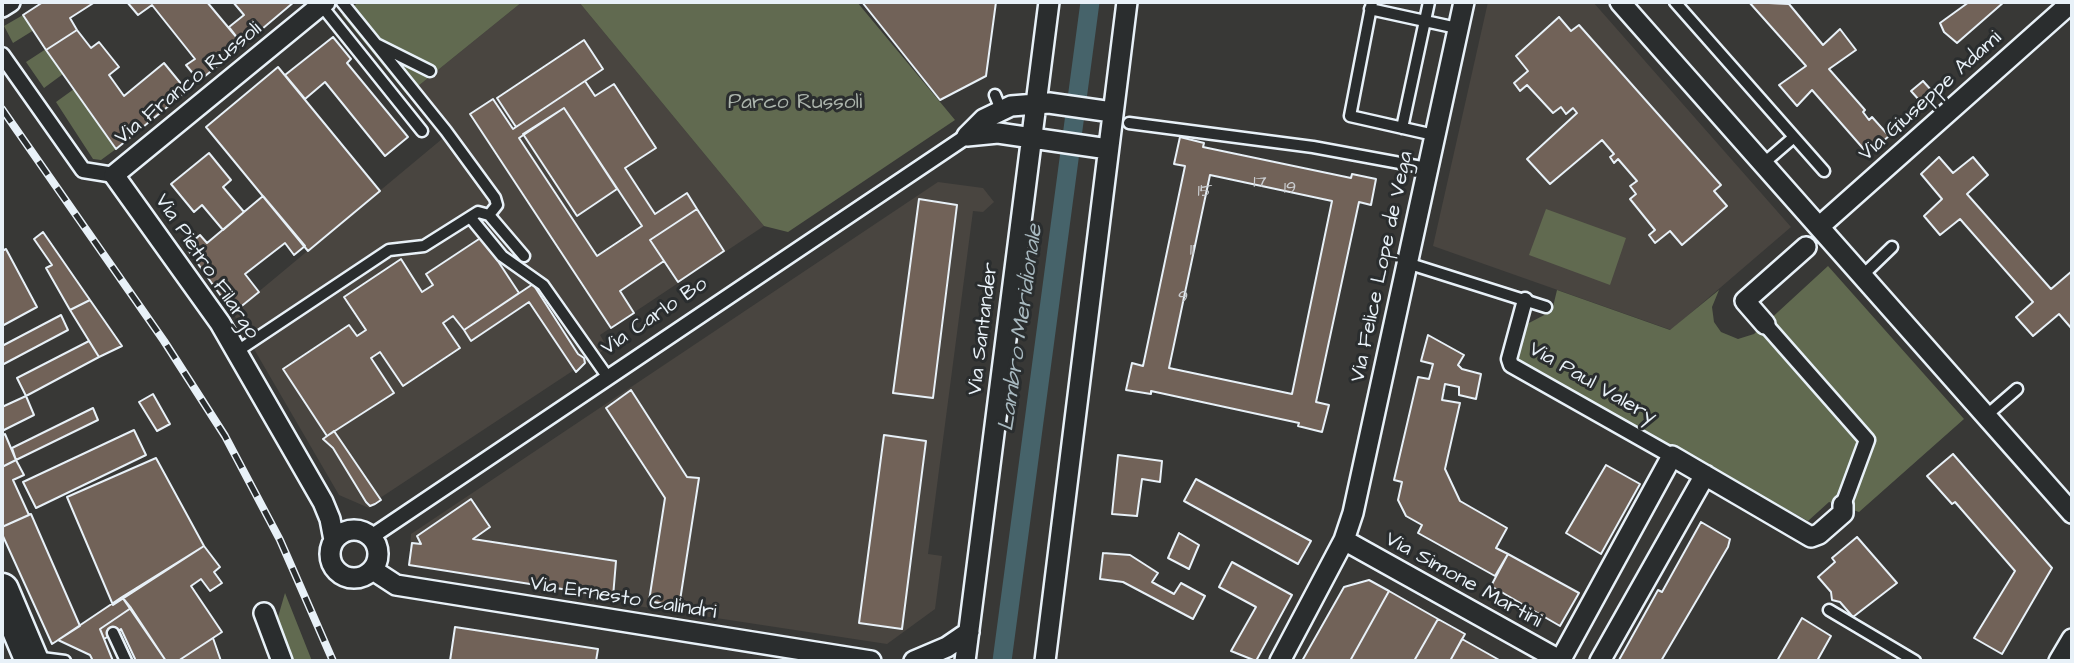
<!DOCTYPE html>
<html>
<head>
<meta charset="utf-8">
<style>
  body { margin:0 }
  #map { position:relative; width:2074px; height:663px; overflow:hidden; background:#383836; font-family:"Architects Daughter",sans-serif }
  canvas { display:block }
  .frame { position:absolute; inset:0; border:4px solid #e8f1f8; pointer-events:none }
</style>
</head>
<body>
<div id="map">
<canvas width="2074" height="663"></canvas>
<div class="frame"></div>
</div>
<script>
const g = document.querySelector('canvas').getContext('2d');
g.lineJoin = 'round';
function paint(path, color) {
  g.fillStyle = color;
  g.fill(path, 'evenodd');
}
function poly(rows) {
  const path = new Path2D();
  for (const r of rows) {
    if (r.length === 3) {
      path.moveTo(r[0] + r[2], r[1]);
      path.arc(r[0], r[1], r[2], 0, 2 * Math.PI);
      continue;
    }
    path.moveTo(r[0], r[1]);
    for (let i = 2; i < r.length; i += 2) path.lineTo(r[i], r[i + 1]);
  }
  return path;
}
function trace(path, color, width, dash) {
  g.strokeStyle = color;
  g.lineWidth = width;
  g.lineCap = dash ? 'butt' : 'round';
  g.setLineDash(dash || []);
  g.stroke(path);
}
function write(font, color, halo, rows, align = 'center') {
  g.font = font + ' "Architects Daughter",sans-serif';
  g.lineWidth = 6;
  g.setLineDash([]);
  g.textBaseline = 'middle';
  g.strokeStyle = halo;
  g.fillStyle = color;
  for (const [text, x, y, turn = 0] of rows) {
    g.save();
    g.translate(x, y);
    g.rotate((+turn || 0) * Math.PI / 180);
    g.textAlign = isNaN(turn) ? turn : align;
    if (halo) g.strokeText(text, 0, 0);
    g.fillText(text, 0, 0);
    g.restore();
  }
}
paint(poly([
  [522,2,579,2,764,226,600,335,607,347,576,372,574,370,380,498,381,500,369,508,339,495,233,313,442,139,407,95],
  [1488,2,1593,2,1791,227,1671,330,1433,246],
  [938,182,983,188,994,202,983,212,973,211,928,554,942,556,935,609,887,644,611,602,612,597,409,565,411,534]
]), '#494540');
paint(poly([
  [359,2,522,2,407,95,342,15],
  [579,2,857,2,955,120,788,232,764,226],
  [23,15,34,30,13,43,4,26],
  [46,49,63,74,44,88,26,62],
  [74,89,116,149,101,160,93,159,56,102],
  [1546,209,1626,238,1610,285,1529,255],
  [1828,266,1964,419,1859,512,1829,502,1808,521,1517,362,1527,324,1552,311,1557,290,1670,330,1719,290,1712,307,1714,322,1721,332,1738,339,1754,334],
  [285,593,312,661,293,661,278,617]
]), '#616a50');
trace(poly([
  [1002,661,1090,2]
]), '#46636a', 19);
const building = poly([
  [43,2,95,2,70,18,77,30,46,50,23,15,43,2],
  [127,2,207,2,243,45,199,81,186,65,195,59,152,5,138,15,127,2],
  [233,2,294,2,243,45,229,27,244,15,233,2],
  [862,2,996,2,986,76,940,100,862,2],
  [1749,2,1789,4,1823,45,1840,29,1856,50,1829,69,1865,110,1863,112,1869,120,1872,117,1889,136,1868,154,1812,90,1797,106,1779,85,1806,66,1749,2],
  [1969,2,2004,2,1957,43,1944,32,1940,23,1969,2],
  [1559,17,1571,31,1579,25,1721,185,1714,191,1727,206,1682,245,1670,231,1655,243,1649,235,1655,230,1630,199,1636,194,1630,186,1637,181,1618,159,1614,163,1610,157,1614,154,1602,140,1550,184,1527,159,1577,113,1573,108,1566,114,1561,107,1553,113,1527,85,1520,91,1514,83,1528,71,1516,56,1559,17],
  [77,30,91,48,99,42,119,67,109,75,124,96,164,63,187,91,116,149,46,50,77,30],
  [333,37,351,59,347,63,408,137,385,156,325,82,305,99,285,75,333,37],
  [584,40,603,69,516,127,497,98,584,40],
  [278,67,380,191,308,251,206,127,278,67],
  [585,81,595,96,614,84,656,148,625,168,655,214,687,193,697,209,650,240,664,261,620,291,634,313,611,328,470,114,493,99,513,129,585,81],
  [564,108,642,226,597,256,519,138,564,108],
  [1923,81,1932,91,1920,101,1911,91,1923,81],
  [564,108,617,189,577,216,523,134,564,108],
  [1180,137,1204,143,1203,147,1351,178,1352,174,1376,179,1371,205,1359,202,1316,402,1329,405,1322,432,1298,426,1299,423,1151,391,1151,394,1126,390,1132,363,1143,366,1185,166,1174,164,1180,137],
  [1210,175,1332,201,1292,394,1169,368,1210,175],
  [209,153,231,180,223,187,244,212,223,230,202,205,194,212,171,184,209,153],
  [1939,157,1953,173,1973,157,1988,175,1967,194,2051,289,2072,271,2072,329,2059,314,2033,336,2016,317,2033,302,1960,219,1940,235,1924,216,1942,199,1921,174,1939,157],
  [263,196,305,246,294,255,285,243,245,274,259,292,233,313,186,247,200,235,207,243,263,196],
  [919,199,957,205,933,398,893,393,919,199],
  [697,209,724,251,678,282,650,240,697,209],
  [43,232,90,300,70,310,46,268,52,265,34,239,43,232],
  [482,237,519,293,464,330,453,316,443,323,460,348,403,386,380,352,371,358,394,393,327,436,283,369,349,325,357,336,366,330,344,297,401,259,422,292,433,285,426,274,482,237],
  [6,249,37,307,2,326,2,251,6,249],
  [533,284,578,354,584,358,585,363,576,372,529,302,471,341,464,330,533,284],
  [90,300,122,346,99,357,70,310,90,300],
  [61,315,68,330,2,365,2,346,61,315],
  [1428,335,1464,355,1458,365,1462,369,1481,374,1476,399,1459,395,1459,387,1445,384,1442,400,1460,403,1445,469,1460,501,1507,528,1496,548,1508,554,1495,576,1418,533,1422,525,1406,516,1398,500,1402,482,1394,480,1418,377,1429,379,1433,364,1421,361,1428,335],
  [89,341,99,357,26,396,17,378,89,341],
  [631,390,687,477,699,478,679,607,649,601,665,498,606,408,631,390],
  [153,394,170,424,157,431,139,402,153,394],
  [26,396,34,415,2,431,2,407,26,396],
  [93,408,98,420,16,460,12,448,93,408],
  [134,430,146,455,36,508,23,482,134,430],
  [334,431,381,500,375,504,370,506,366,502,333,448,323,439,334,431],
  [5,434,16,460,2,467,2,436,5,434],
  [884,435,926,441,902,629,859,623,884,435],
  [1953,454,2052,568,2002,654,1974,638,2015,571,1955,502,1952,504,1927,476,1953,454],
  [1118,455,1162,461,1160,482,1142,479,1137,516,1112,514,1118,455],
  [156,458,204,546,113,605,67,497,156,458],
  [16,460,24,475,13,480,29,515,2,527,2,467,16,460],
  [1606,465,1640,484,1601,554,1566,533,1606,465],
  [1196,479,1311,541,1298,564,1184,501,1196,479],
  [471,499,490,527,473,539,616,561,613,597,409,565,412,543,421,544,417,536,471,499],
  [31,514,80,626,52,644,2,534,2,527,31,514],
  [1701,522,1730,539,1728,547,1661,661,1619,660,1658,590,1662,592,1701,522],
  [1179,533,1199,545,1189,569,1168,558,1179,533],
  [1857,537,1897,583,1853,617,1840,602,1832,600,1831,592,1818,577,1835,562,1832,558,1857,537],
  [204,546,220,567,214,572,222,583,210,591,201,579,191,586,222,632,178,661,166,661,122,597,204,546],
  [1103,553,1130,555,1158,573,1152,582,1174,594,1181,583,1205,596,1193,619,1123,582,1100,579,1103,553],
  [1508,554,1579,593,1560,626,1491,586,1508,554],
  [1232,562,1292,595,1256,661,1231,651,1256,607,1219,587,1232,562],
  [1369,580,1389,591,1350,661,1302,661,1344,587,1369,580],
  [1389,591,1438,619,1414,661,1350,661,1389,591],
  [122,597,131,608,100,629,113,661,93,661,90,655,58,640,122,597],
  [131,608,166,661,136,661,121,629,104,639,100,629,131,608],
  [1802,618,1831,636,1817,661,1777,661,1802,618],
  [1438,619,1465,634,1450,661,1414,661,1438,619],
  [455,627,598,649,596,661,450,661,455,627],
  [213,638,221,661,178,661,181,659,213,638],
  [1462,639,1501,661,1450,661,1462,639]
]);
paint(building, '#716258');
trace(building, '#e8f1f8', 2);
const service = poly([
  [342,2,376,44,430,71],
  [1372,2,1350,116,1434,135],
  [1675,2,1824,171],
  [321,5,422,131],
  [1370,9,1457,28],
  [376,44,446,131,495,198,497,205,489,215],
  [995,95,1001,110],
  [1129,123,1313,147,1427,168],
  [1402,128,1429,2],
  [1764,163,1794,137],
  [470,217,502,256,543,285,607,376],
  [1407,263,1546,307],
  [1863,275,1892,247],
  [236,352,389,250,424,246,478,212,489,215,524,256],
  [1987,415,2017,389],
  [1829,610,1915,661],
  [113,633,126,661],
  [34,657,65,661]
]);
const pedestrian = poly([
  [2,55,83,170,114,175],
  [1525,300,1509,359,1511,365,1672,456],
  [1765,324,1867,440,1843,505],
  [371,537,967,136]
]);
const minor = poly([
  [325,2,114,175,220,323,323,502,330,519,334,540],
  [1620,2,2072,513],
  [2,7,10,2],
  [967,136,984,119,1011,106,1049,103,1112,112],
  [967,136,998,133,1108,149],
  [1820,226,2072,2],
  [1765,324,1745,301,1806,247],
  [354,554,24],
  [1344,540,1561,661],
  [373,570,396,585,871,661],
  [264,613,282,661],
  [914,661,947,647,969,632],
  [965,661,1049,2],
  [1045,661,1127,2],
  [1280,661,1344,540,1353,513,1464,2],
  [1560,661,1672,456,1811,537,1819,534,1843,513,1843,505],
  [1600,661,1705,475],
  [2059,661,2072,639]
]);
const primary = poly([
  [2,590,32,661]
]);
trace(service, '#e8f1f8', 15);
trace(pedestrian, '#e8f1f8', 19);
trace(minor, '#e8f1f8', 24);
trace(primary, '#e8f1f8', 37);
trace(service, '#2a2d2e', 10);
trace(pedestrian, '#2a2d2e', 14);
trace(minor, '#2a2d2e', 19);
trace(primary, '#2a2d2e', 32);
const rail = poly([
  [2,109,164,341,225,436,280,540,333,661]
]);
trace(rail, '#e8f1f8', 8);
trace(rail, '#2a2d2e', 5, [16]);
write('18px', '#cacdd0', null, [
  ["17",1260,183],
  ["19",1290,189],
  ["15",1205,192],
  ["11",1192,251],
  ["9",1183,298]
]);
write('21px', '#e8f1f8', '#2a2d2e', [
  ["Via Franco Russoli",189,84,-39],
  ["Via Giuseppe Adami",1931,97,-42],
  ["Via Pietro Filargo",206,267,56],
  ["Via Felice Lope de Vega",1383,267,-78],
  ["Via Carlo Bo",655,317,-34],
  ["Via Santander",984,329,-83],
  ["Via Paul Valery",1592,384,30],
  ["Via Simone Martini",1463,581,29],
  ["Via Ernesto Calindri",623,599,9]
]);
write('21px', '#abb4ac', '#2a2d2e', [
  ["Parco Russoli",795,104]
]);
write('italic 23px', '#a7b8bf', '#2a2d2e', [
  ["Lambro Meridionale",1022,328,-82]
]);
</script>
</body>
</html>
